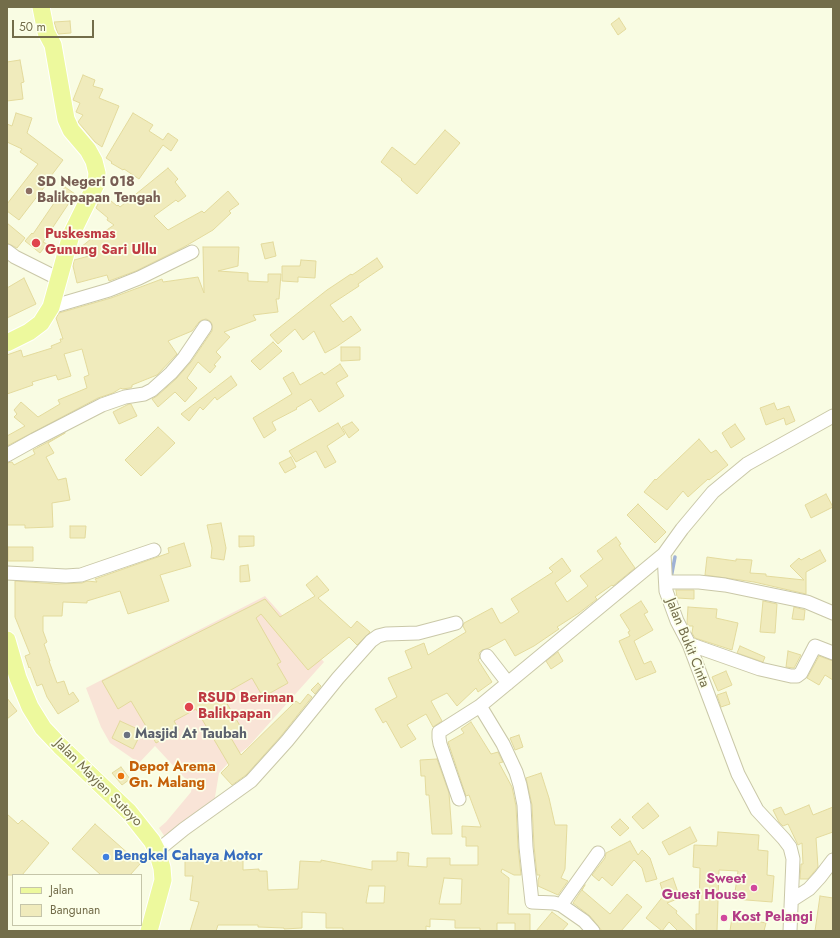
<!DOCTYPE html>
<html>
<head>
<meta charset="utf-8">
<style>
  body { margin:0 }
  #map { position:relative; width:840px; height:938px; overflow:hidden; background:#f9fce3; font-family:Jost,sans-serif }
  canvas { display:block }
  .frame { position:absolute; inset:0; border:8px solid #736d4a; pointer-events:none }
  .legend { position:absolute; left:12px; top:874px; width:130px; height:52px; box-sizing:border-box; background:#fcffe9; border:1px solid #c5c5a9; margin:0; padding:5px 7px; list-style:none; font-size:12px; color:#736d4a }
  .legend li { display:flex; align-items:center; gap:8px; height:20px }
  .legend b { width:20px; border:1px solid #c5c5a9 }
  .scale { position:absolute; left:12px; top:20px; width:82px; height:18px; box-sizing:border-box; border:2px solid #736d4a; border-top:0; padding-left:5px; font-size:12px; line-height:14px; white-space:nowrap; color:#736d4a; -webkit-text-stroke:3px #fcffe9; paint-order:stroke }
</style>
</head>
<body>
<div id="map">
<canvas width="840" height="938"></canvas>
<div class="frame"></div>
<ul class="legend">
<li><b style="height:5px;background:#edf99d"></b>Jalan</li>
<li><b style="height:11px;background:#f0ebbc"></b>Bangunan</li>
</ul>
<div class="scale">50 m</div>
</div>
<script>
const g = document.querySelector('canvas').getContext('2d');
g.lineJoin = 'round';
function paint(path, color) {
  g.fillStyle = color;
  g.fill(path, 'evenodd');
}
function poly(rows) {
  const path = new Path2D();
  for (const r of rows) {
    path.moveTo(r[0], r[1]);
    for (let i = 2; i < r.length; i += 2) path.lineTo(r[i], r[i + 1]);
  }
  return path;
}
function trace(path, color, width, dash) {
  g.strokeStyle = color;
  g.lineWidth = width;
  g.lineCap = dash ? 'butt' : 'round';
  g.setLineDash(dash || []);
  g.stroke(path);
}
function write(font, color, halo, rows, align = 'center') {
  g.font = font + ' Jost,sans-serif';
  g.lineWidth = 3.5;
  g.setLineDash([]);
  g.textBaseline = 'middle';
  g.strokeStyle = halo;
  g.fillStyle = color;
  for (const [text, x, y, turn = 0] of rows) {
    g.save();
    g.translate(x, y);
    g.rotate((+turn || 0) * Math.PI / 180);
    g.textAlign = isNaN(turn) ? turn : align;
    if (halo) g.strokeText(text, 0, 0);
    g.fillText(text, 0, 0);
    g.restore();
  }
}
paint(poly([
  [265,596,324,662,248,747,231,760,219,773,214,803,167,840,159,828,166,822,191,792,192,786,155,746,139,763,110,743,101,727,86,688]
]), '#f9e4d7');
trace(poly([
  [671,578,675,557]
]), '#9fb2d6', 3.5);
const building = poly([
  [619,18,626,29,618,35,611,24,619,18],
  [70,21,71,33,58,34,54,22,70,21],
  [20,60,24,82,21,83,23,99,7,101,7,62,20,60],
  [83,75,95,80,93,86,103,89,99,98,119,106,102,147,95,142,78,122,83,115,76,112,80,103,73,100,83,75],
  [16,113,32,118,27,133,63,160,51,176,52,177,19,220,7,211,7,204,38,164,20,152,22,149,7,142,7,124,12,126,16,113],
  [133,113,153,125,149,131,163,140,168,133,178,140,171,151,163,145,139,179,124,169,123,170,111,163,112,162,106,158,133,113],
  [445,130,460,143,417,194,401,180,402,179,381,162,392,147,415,165,445,130],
  [168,168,178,179,175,182,186,196,178,202,176,200,154,216,168,230,202,211,204,213,228,191,239,204,229,211,231,213,213,230,184,247,136,271,109,281,107,275,77,283,73,266,74,260,89,256,81,247,91,239,92,240,114,225,107,220,108,218,96,208,100,200,104,195,117,206,118,205,120,207,168,168],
  [65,187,75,194,43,242,47,244,40,253,25,241,32,233,33,234,65,187],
  [7,223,25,238,17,248,7,243,7,223],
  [273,242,276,256,265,259,261,244,273,242],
  [203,247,239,247,238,266,218,271,248,273,248,281,268,282,268,274,281,274,279,299,276,299,278,312,253,315,256,320,224,332,230,337,216,352,221,357,214,365,216,366,210,373,198,362,187,378,197,388,185,402,175,392,158,407,152,399,157,396,176,379,191,362,212,331,212,324,210,321,206,319,202,320,199,322,192,331,168,341,177,354,157,375,132,385,132,387,130,388,122,389,121,388,113,393,98,398,7,446,7,436,25,426,14,417,17,414,14,410,21,402,38,417,60,404,58,400,87,388,84,377,89,375,82,349,64,354,71,376,58,380,56,375,32,382,33,385,7,394,7,355,21,350,23,357,52,348,51,346,61,342,60,339,63,339,56,318,59,313,111,298,162,279,163,282,198,277,204,293,203,247],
  [377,258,383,267,358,284,359,286,330,305,343,322,351,316,361,330,336,347,325,353,314,331,303,340,295,329,278,344,270,335,327,290,351,274,352,275,377,258],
  [301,260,316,261,315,278,298,277,298,282,282,281,282,266,300,266,301,260],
  [24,278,36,304,7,318,7,288,24,278],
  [273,342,282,351,260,370,251,361,273,342],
  [341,347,360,347,360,360,341,361,341,347],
  [340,364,348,376,336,383,344,396,319,412,311,399,296,408,297,409,272,422,276,430,264,438,253,418,292,394,283,378,293,372,300,385,322,372,324,375,340,364],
  [231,376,237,385,217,400,215,397,203,410,200,407,189,421,181,414,231,376],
  [774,403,777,410,789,406,795,421,786,425,784,418,766,425,760,408,774,403],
  [129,404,131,404,137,416,119,424,113,412,129,404],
  [352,422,359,430,349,438,342,427,352,422],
  [338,423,345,434,327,446,336,462,325,468,316,451,296,462,289,451,338,423],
  [735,424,745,439,731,448,722,433,735,424],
  [158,427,175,443,141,476,125,460,158,427],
  [65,433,48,443,54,453,46,457,58,480,66,478,70,500,52,503,53,527,25,528,25,525,7,525,7,463,12,462,14,465,35,454,33,450,65,433],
  [699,439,711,453,716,450,728,465,709,480,708,479,688,497,683,491,667,510,644,492,655,479,656,480,699,439],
  [291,457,296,467,285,473,279,463,291,457],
  [826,494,833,507,811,518,805,505,826,494],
  [638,504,666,532,655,543,627,515,638,504],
  [221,523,226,548,224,560,211,558,212,548,207,525,221,523],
  [70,526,86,526,85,538,70,538,70,526],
  [239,536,254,536,254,546,239,547,239,536],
  [616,537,621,544,619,545,635,568,613,586,612,585,595,597,597,599,579,613,557,627,559,629,534,646,515,656,505,639,489,648,482,650,479,653,480,658,478,660,492,682,478,692,476,688,457,706,447,693,431,701,442,721,433,727,426,714,407,725,416,739,401,748,386,721,383,723,375,709,397,697,388,678,412,668,405,651,424,643,428,655,466,632,463,626,464,623,492,608,500,623,502,623,519,612,511,599,553,572,549,568,562,558,571,571,555,583,567,602,588,586,580,576,603,559,597,551,616,537],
  [184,543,191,566,160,575,169,601,128,614,120,591,87,601,87,603,63,602,62,616,43,616,43,631,47,642,44,644,50,661,49,661,57,683,64,681,69,695,73,692,79,701,58,714,47,697,42,684,37,686,30,667,29,668,25,656,30,654,15,617,15,581,56,584,82,583,87,581,97,582,95,579,169,553,168,548,184,543],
  [8,547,33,547,33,561,8,561,8,547],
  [820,550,826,561,806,572,806,594,754,582,705,575,707,557,736,561,736,559,752,560,750,573,766,574,766,576,804,580,790,566,799,558,801,560,820,550],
  [248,565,250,581,240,582,240,566,248,565],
  [317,576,329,590,318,598,351,628,357,621,370,632,357,645,349,637,308,670,261,614,256,618,281,662,277,664,288,683,263,697,252,678,222,695,243,731,231,738,241,755,296,701,300,704,308,694,312,697,281,736,246,775,232,785,221,773,229,765,196,709,174,721,179,730,156,743,131,701,118,709,102,681,265,599,280,617,315,596,306,585,317,576],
  [676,590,694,590,694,599,677,598,676,590],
  [641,601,648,612,644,614,653,630,634,641,644,664,651,661,656,672,636,680,619,641,630,636,628,632,630,631,620,615,641,601],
  [763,601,777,604,775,633,760,632,763,601],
  [688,607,717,609,716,618,738,623,732,650,695,638,692,633,693,626,689,626,687,623,688,607],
  [794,607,805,610,804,620,792,619,794,607],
  [740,646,765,657,763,662,737,653,740,646],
  [788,651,801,655,794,668,786,667,788,651],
  [558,652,563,661,551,669,546,661,558,652],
  [819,656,833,661,833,680,825,675,819,685,807,678,819,656],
  [726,671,732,685,718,691,712,677,726,671],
  [318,683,321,686,315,694,311,690,318,683],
  [726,692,730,704,721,707,717,695,726,692],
  [7,698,17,711,7,719,7,698],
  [120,721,142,731,133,749,112,738,120,721],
  [471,722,491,754,498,752,503,762,499,763,512,787,516,806,518,847,521,875,514,875,502,869,501,872,509,878,508,914,530,914,530,931,515,931,515,923,497,923,497,931,480,931,480,928,455,928,455,920,430,919,430,927,426,926,426,931,343,931,343,928,326,928,326,913,302,912,302,928,284,929,284,928,258,927,258,925,218,925,216,931,190,931,199,902,190,900,193,876,185,876,185,856,209,856,209,860,243,861,243,870,259,869,259,871,267,871,268,890,298,889,300,861,321,862,321,860,372,870,372,861,397,861,397,852,409,853,408,866,427,867,427,858,450,858,450,865,478,865,478,846,466,846,466,837,462,837,462,826,481,827,469,795,466,796,448,742,464,733,461,729,471,722],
  [444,878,462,879,461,904,439,904,444,878],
  [369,886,385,886,384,903,366,903,369,886],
  [519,735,523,747,515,750,510,738,519,735],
  [437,759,449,793,452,834,432,834,429,795,426,795,425,776,421,776,420,760,437,759],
  [121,767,130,779,122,785,112,773,121,767],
  [541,773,549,798,555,825,567,825,565,869,561,878,568,881,558,895,538,886,538,880,540,875,537,875,534,846,532,805,526,778,541,773],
  [648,803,659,816,643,829,632,817,648,803],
  [809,805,813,815,833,807,833,832,816,838,818,867,808,879,800,879,801,864,803,864,802,843,798,845,788,824,783,826,779,822,773,810,781,807,785,815,809,805],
  [7,814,18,824,22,820,49,843,22,875,7,875,7,814],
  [620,819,629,828,620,836,611,827,620,819],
  [95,824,140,864,130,875,101,875,72,849,95,824],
  [690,827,697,841,669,855,662,842,690,827],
  [718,832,759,835,758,850,768,851,767,875,774,876,772,902,734,899,738,871,719,870,717,931,696,931,696,914,699,914,700,868,693,867,694,845,717,846,718,832],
  [630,841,638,855,642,850,650,858,657,879,646,882,642,868,634,860,612,886,602,877,599,881,592,875,605,858,606,853,630,841],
  [673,878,680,898,667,903,677,911,676,913,695,931,678,931,669,922,662,931,646,918,664,895,660,883,673,878],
  [585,885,582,890,610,914,627,894,642,907,621,931,602,931,590,916,573,903,585,885],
  [820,896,833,898,833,931,815,931,820,896],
  [552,912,568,924,562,931,536,931,552,912],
  [732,917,766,923,764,931,730,931,732,917]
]);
paint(building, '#f0ebbc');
trace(building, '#e3da9c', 1);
const minor = poly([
  [7,251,15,257,59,279],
  [51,307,109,290,139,278,192,252],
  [7,455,34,440,102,405,125,397,144,394,152,390,171,373,184,358,205,327],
  [7,573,66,576,81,575,154,550],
  [666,582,699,582,725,585,807,602,833,613],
  [689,644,760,669,791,676,797,676,801,673,815,646,833,653],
  [487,656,508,683],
  [480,706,503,744,516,772,520,785,524,805,526,847,532,902,554,903,561,905,584,921,593,931],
  [459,799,440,744,439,738,439,732,480,706,664,554],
  [157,851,184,829,251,781,287,741,338,678,371,641,378,636,386,634,418,633,456,623],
  [792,900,809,889,820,877,833,860],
  [561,905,598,853],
  [790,931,793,859,790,847,784,839,757,810,738,774,689,644,677,621,666,591,664,554,682,529,713,492,747,464,833,416]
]);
const major = poly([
  [7,343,29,332,41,323,51,307,71,235,96,184,97,173,94,161,88,150,71,130,66,119,53,45,46,32,41,7],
  [7,640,18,678,30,707,43,728,60,746,129,812,152,841,157,851,162,868,163,880,149,931]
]);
trace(minor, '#cac8a8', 15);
trace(major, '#fff', 19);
trace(minor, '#fff', 13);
trace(major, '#edf99d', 17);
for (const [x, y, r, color] of [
  [29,191,4,"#8d6e63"],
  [36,243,5,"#e0444e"],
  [189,707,5,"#e0444e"],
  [127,735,4,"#6b7280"],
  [121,776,4,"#e8710a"],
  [106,857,4,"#3f7fe0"],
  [754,888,4,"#d1479c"],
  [724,918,4,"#d1479c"]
]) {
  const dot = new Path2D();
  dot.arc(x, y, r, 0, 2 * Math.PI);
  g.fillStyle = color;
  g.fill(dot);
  trace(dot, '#fcffe9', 1.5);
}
write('bold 14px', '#785e54', '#fcffe9', [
  ["SD Negeri 018",37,183],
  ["Balikpapan Tengah",37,199]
], 'left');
write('bold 14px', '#be3a42', '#fcffe9', [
  ["Puskesmas",45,235],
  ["Gunung Sari Ullu",45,251],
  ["RSUD Beriman",198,699],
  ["Balikpapan",198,715]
], 'left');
write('14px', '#736d4a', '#fcffe9', [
  ["Jalan Bukit Cinta",687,643,68],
  ["Jalan Mayjen Sutoyo",98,783,45]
]);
write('bold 14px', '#5b616d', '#fcffe9', [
  ["Masjid At Taubah",135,735]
], 'left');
write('bold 14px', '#c56008', '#fcffe9', [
  ["Depot Arema",129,768],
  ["Gn. Malang",129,784]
], 'left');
write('bold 14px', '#366cbe', '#fcffe9', [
  ["Bengkel Cahaya Motor",114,857]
], 'left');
write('bold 14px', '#b23c85', '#fcffe9', [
  ["Sweet",746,880],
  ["Guest House",746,896],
  ["Kost Pelangi",732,918,"left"]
], 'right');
</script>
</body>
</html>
